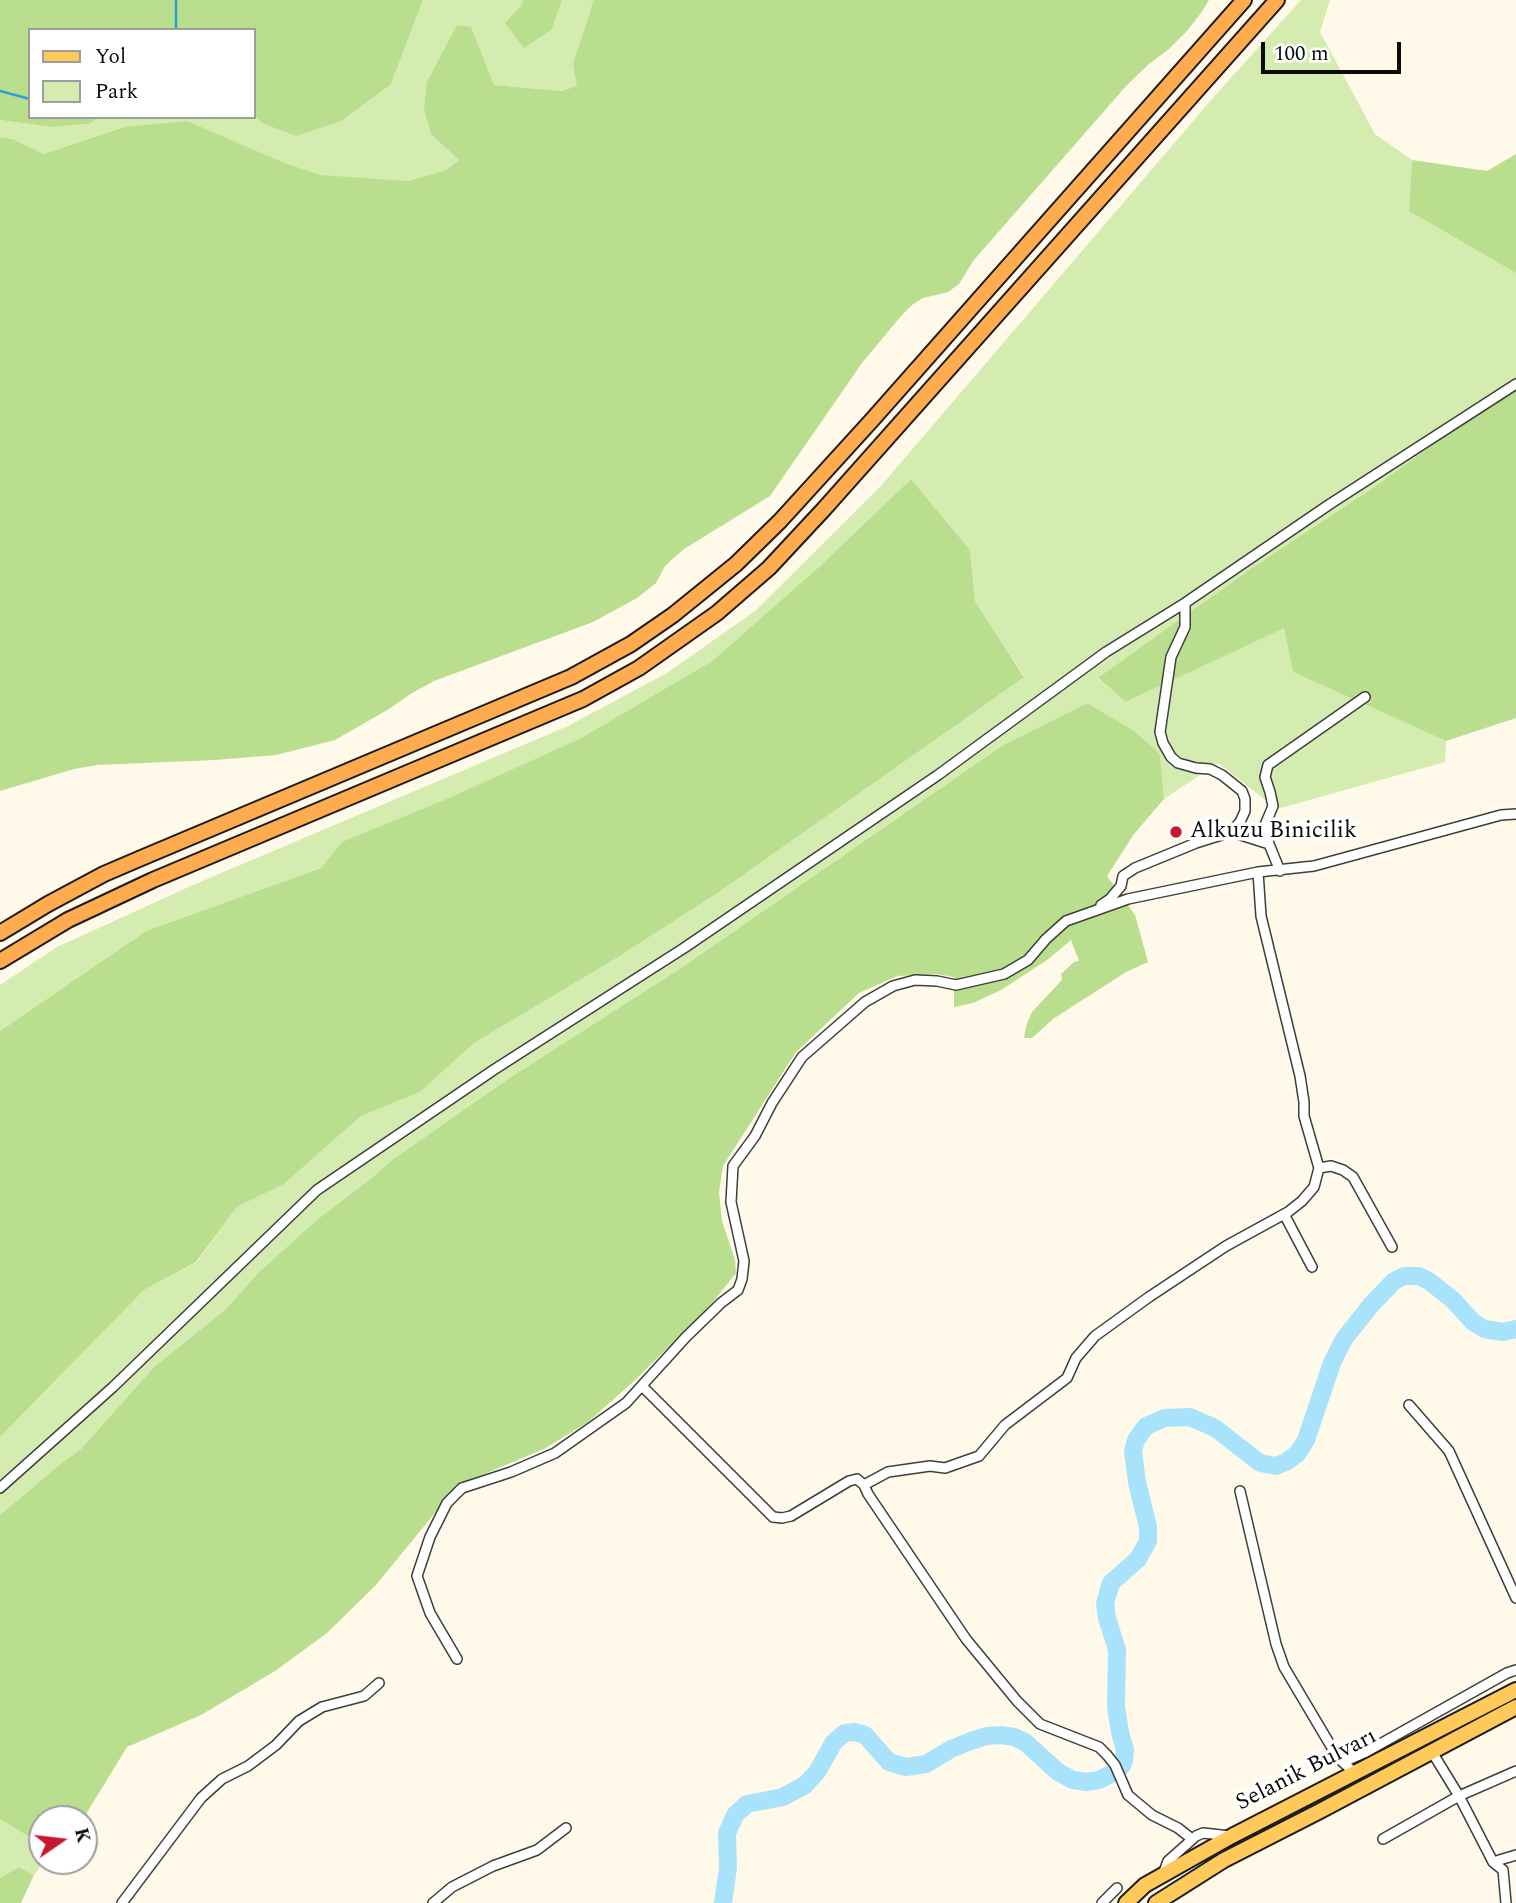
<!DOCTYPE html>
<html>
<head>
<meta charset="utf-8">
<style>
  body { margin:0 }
  #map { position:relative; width:1516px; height:1903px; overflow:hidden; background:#fff9e9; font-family:Spectral,serif }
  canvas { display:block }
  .legend { position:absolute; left:28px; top:28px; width:228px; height:91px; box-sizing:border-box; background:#fff; border:2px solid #9d9d9d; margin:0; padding:9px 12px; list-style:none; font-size:21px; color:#0b0b0b }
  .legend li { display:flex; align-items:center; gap:14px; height:35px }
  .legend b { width:35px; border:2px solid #9d9d9d }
  .north { position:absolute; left:28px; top:1805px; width:70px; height:70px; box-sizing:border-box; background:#fff; border:2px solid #9d9d9d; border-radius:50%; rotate:76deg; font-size:19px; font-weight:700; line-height:28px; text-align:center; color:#0b0b0b }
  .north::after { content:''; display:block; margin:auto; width:24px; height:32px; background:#c6182e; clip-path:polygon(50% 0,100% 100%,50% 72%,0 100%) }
  .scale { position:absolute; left:1261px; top:42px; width:140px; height:32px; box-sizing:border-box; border:4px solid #0b0b0b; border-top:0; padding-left:9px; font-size:21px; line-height:24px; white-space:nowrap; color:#0b0b0b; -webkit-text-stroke:5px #fff; paint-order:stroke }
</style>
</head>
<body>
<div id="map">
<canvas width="1516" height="1903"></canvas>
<ul class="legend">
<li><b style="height:9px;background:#ffca59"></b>Yol</li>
<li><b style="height:19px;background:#d4ecb0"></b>Park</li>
</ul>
<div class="north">K</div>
<div class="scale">100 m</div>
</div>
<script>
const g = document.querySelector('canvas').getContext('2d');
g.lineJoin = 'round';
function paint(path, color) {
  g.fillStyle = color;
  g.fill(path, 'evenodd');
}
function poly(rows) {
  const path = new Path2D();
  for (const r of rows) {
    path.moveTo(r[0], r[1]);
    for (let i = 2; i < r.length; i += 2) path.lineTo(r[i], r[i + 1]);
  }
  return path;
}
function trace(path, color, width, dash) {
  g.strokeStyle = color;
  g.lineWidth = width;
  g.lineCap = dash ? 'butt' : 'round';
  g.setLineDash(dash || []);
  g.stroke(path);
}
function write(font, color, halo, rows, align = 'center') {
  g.font = font + ' Spectral,serif';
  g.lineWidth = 7;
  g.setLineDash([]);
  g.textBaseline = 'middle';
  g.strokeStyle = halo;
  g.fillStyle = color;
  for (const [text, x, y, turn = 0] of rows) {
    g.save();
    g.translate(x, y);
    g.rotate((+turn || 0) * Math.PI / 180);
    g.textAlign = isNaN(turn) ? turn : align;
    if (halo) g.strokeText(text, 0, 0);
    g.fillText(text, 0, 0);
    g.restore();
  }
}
paint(poly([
  [423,0,523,0,521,6,552,29,562,0,593,0,577,86,561,91,494,85,471,28,431,134,460,159,446,170,408,181,320,176,282,162,124,127,44,154,13,139,0,137,0,120,51,127,89,124,99,117,254,116,262,123,391,84],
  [1301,0,1330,0,1320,32,1375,134,1412,160,1409,211,1516,273,1516,385,1374,487,1252,568,1098,679,1127,702,1284,627,1293,672,1446,741,1445,762,1277,809,1218,763,1164,799,1160,754,1087,703,1003,745,681,968,508,1079,392,1160,373,1178,318,1219,259,1272,226,1309,154,1367,81,1449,58,1466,0,1515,0,1437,144,1290,197,1262,237,1207,284,1184,361,1116,420,1092,474,1043,615,959,716,894,1024,676,975,601,970,550,911,479,819,567,712,661,581,738,451,797,343,842,321,868,146,931,0,1031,0,985,57,947,193,885,568,726,667,673,755,611,880,487,1212,99],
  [0,1819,31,1838,42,1840,42,1861,44,1861,34,1875,19,1867,0,1878]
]), '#d4ecb0');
paint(poly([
  [0,0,423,0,391,84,341,121,296,136,262,123,254,116,254,30,30,30,30,117,99,117,89,124,51,127,0,120],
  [523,0,562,0,552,29,524,48,505,23,521,6],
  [593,0,1209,0,1201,13,1187,31,1169,49,1149,64,1127,85,973,261,959,284,948,292,923,298,912,305,901,316,862,363,770,496,684,549,665,566,656,583,637,598,593,622,434,681,412,693,389,709,335,740,276,755,215,760,97,765,74,769,0,791,0,137,13,139,44,154,124,127,187,121,282,162,320,175,408,181,446,170,459,160,431,134,424,108,427,82,457,25,471,27,494,85,561,91,577,86,573,63,590,13],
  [1516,154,1516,273,1409,211,1412,160,1487,171],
  [1516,385,1516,718,1446,741,1293,672,1284,628,1126,702,1098,678,1252,568,1374,487],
  [911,479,970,550,975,601,1024,677,716,894,615,959,474,1043,420,1092,361,1116,284,1184,237,1207,196,1262,144,1290,0,1437,0,1031,146,931,321,868,342,842,451,797,581,738,712,661,819,567],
  [1087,703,1134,731,1160,754,1164,799,1134,834,1107,876,1135,915,1148,962,1126,972,1053,1019,1032,1038,1024,1038,1026,1026,1032,1012,1062,980,1061,974,1074,962,1079,961,1071,940,1047,960,1001,990,973,1003,954,1007,954,977,936,974,897,976,859,993,796,1052,723,1166,719,1192,722,1221,735,1260,736,1273,709,1307,633,1382,588,1422,544,1449,458,1485,375,1586,327,1633,275,1671,201,1715,127,1747,83,1819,42,1819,42,1840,31,1838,0,1819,0,1515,58,1466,81,1449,154,1367,226,1309,259,1272,318,1219,372,1178,392,1160,508,1079,681,968,1003,745],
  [19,1867,34,1875,21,1903,0,1903,0,1878]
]), '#b8de8e');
trace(poly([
  [176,30,176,0],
  [0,91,30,99]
]), '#2aa0d8', 2.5);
trace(poly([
  [723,1903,728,1868,727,1833,735,1815,747,1804,783,1797,805,1785,817,1772,834,1742,845,1733,855,1732,865,1735,889,1762,906,1767,926,1764,951,1749,971,1741,987,1736,1001,1735,1014,1737,1025,1742,1058,1772,1073,1780,1086,1782,1099,1780,1115,1772,1122,1766,1124,1761,1125,1750,1120,1732,1116,1707,1117,1650,1107,1618,1105,1603,1111,1583,1138,1559,1148,1541,1148,1527,1137,1482,1133,1451,1136,1440,1146,1426,1165,1418,1190,1417,1215,1428,1260,1463,1276,1466,1286,1462,1297,1454,1306,1440,1332,1363,1344,1339,1371,1305,1394,1281,1404,1276,1419,1276,1429,1281,1453,1300,1473,1322,1484,1329,1503,1332,1516,1329]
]), '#a9e3fb', 18);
const minor = poly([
  [1185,603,1185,627,1171,657,1160,732,1163,743,1171,757,1178,763,1196,768,1210,769,1222,775,1242,791,1245,799,1245,811,1240,822,1231,832],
  [1269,844,1265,825,1273,806,1270,792,1265,777,1268,765,1365,697],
  [1101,905,1110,899,1121,886,1123,876,1135,868,1196,843,1231,832,1269,844,1280,871],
  [1319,1168,1331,1166,1343,1170,1353,1177,1392,1247],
  [1284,1214,1312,1267],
  [642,1386,773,1517,782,1518,791,1516,849,1481,857,1479,864,1485,868,1494,966,1639,1017,1701,1040,1724,1099,1747,1107,1755,1115,1765,1128,1795,1152,1815,1178,1828,1192,1839],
  [1409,1405,1449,1451,1516,1598],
  [864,1485,888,1472,930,1466,945,1468,979,1456,1005,1425,1067,1378,1076,1358,1095,1336,1149,1297,1226,1246,1288,1212,1302,1201,1314,1187,1319,1168,1304,1116,1304,1102,1300,1076,1261,916,1258,872],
  [0,1488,113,1387,317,1190,495,1069,684,948,938,775,1106,652,1185,603,1330,504,1516,384],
  [1240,1491,1276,1644,1284,1667,1338,1758,1355,1773],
  [457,1659,430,1613,417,1576,430,1537,447,1503,462,1488,511,1472,555,1453,626,1403,686,1337,721,1303,738,1290,742,1279,744,1261,731,1202,733,1166,755,1136,772,1103,802,1057,865,1002,893,986,915,980,937,981,956,985,1004,974,1028,960,1046,939,1066,921,1128,899,1258,872,1314,866,1501,815,1516,814],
  [1432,1752,1459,1796,1493,1862],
  [1343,1762,1366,1752,1507,1673,1516,1670],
  [1383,1839,1459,1796,1516,1771],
  [1163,1874,1168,1861,1196,1836,1203,1833,1230,1836],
  [122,1903,201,1798,222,1779,248,1766,276,1745,299,1721,322,1707,364,1696,379,1683],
  [433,1903,452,1887,493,1866,537,1850,566,1828],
  [1102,1903,1117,1888],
  [1506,1903,1503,1870,1493,1862,1516,1855]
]);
const primary = poly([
  [1126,1903,1145,1885,1232,1836,1516,1690],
  [1156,1903,1224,1860,1320,1811,1516,1707]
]);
const trunk = poly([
  [0,933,48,904,104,874,139,859,571,677,631,644,673,615,736,564,780,521,872,420,1244,0],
  [0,961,68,920,153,880,583,699,639,668,717,613,769,568,824,509,1277,0]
]);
trace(minor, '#3e3e3e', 12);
trace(primary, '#1c1c1c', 18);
trace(trunk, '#1c1c1c', 18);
trace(minor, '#fff', 9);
trace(primary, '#ffca59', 14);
trace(trunk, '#ffac50', 14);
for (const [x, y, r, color] of [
  [1176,832,7,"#c6182e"]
]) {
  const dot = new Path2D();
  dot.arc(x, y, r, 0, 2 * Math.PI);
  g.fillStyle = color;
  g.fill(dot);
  trace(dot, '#fff', 2.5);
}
write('23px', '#0b0b0b', '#fff', [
  ["Alkuzu Binicilik",1190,832]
], 'left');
write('23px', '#0b0b0b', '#fff', [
  ["Selanik Bulvarı",1307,1771,-27]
]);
</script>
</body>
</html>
